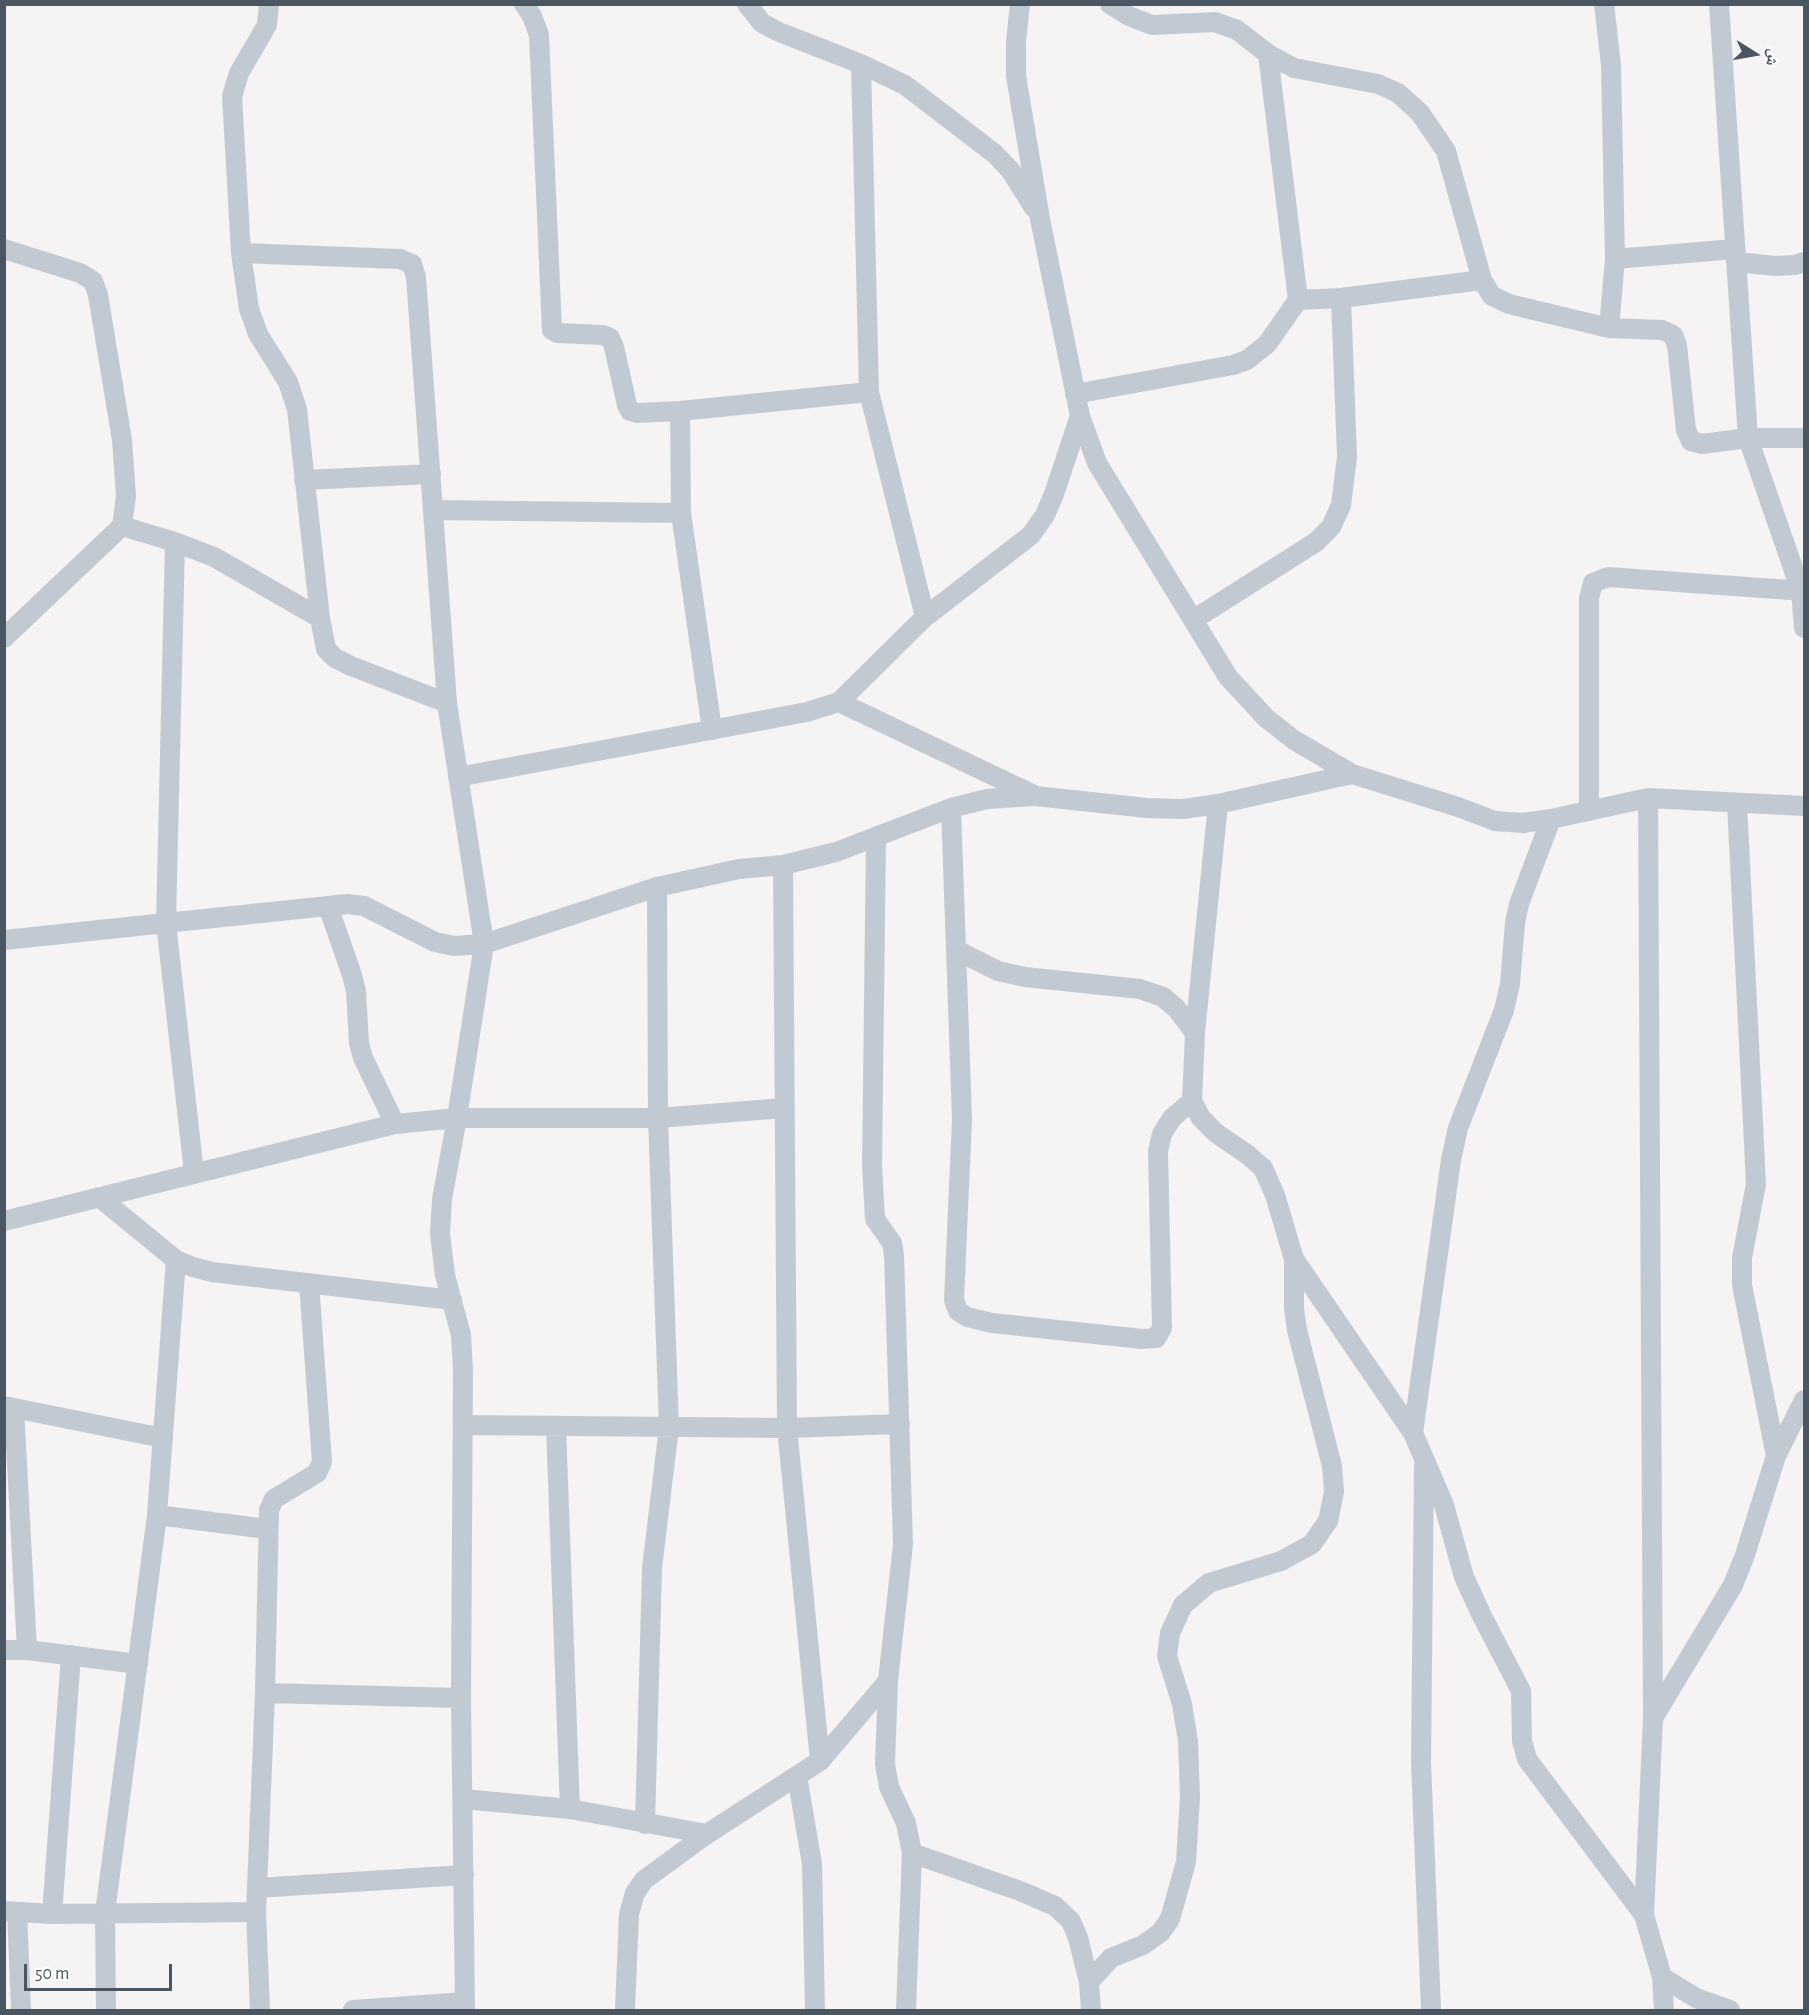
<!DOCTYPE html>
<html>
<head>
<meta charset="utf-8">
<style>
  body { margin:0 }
  #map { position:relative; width:1809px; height:2015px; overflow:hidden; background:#f5f3f3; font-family:"Alegreya Sans","Noto Naskh Arabic",sans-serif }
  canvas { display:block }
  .frame { position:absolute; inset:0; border:6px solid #4a5661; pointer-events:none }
  .north { position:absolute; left:1725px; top:24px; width:60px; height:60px; -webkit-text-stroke:4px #fff; paint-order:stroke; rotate:101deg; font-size:16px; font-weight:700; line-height:24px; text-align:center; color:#4a5661 }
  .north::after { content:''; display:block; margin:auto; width:21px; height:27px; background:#4a5661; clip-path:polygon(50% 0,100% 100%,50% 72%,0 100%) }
  .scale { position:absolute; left:24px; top:1964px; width:148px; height:27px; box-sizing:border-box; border:3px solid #4a5661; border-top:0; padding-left:8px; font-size:18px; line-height:21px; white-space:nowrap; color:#4a5661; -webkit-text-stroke:4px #fff; paint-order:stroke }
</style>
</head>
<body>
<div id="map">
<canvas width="1809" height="2015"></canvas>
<div class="frame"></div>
<div class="north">ش</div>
<div class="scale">50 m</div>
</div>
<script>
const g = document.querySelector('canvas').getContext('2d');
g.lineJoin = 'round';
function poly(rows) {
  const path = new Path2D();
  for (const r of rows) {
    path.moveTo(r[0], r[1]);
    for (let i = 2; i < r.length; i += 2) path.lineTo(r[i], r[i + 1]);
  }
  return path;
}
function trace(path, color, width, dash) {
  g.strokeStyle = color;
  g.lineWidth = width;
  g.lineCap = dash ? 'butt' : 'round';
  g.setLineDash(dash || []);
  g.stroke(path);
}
trace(poly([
  [269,4,267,25,239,73,232,96,241,253,249,309,258,334,288,382,297,409,320,618,326,649,335,658,351,666,447,703],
  [524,4,532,16,539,35,552,330,557,333,603,335,610,338,614,347,627,405,630,411,637,413,680,411,869,392],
  [747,4,762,23,779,32,861,64,905,85,995,154,1011,171,1034,208],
  [1020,4,1016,42,1016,76,1040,219,1080,416,1097,463,1228,677,1266,718,1294,740,1352,774,1458,807,1495,821,1523,823,1551,819,1648,798,1804,806],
  [1110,4,1129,16,1152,25,1215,22,1237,30,1268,54,1294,68,1378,84,1398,93,1420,113,1446,151,1482,280,1492,296,1509,304,1609,328,1662,330,1673,335,1677,345,1686,430,1691,441,1702,444,1748,438,1804,438],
  [1604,4,1611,65,1615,259,1609,328],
  [1719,4,1748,438,1801,591,1804,628],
  [861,64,869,392,925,617],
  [4,249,80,273,93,281,98,295,122,440,126,496,122,526,4,638],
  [241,253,400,259,412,264,416,277,447,703,484,944,457,1118,442,1199,440,1234,445,1275,461,1335,463,1370,461,1698,465,2010],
  [1615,259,1735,249],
  [1736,262,1776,266,1795,265,1804,262],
  [1298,300,1341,298,1482,280],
  [1075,394,1233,365,1247,360,1267,344,1298,300,1268,54],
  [680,411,681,513,712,730],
  [304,480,431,474],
  [433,510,681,513],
  [122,526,175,542,214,557,320,618],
  [175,542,166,923,194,1173],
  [1193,620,1316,542,1331,527,1341,505,1347,457,1341,298],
  [839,702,1034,795],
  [458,777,807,712,839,702,925,617,1031,535,1045,515,1054,494,1080,416],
  [1648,798,1653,1718,1644,1915,1662,1977,1664,2010],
  [1737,803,1756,1184,1742,1258,1742,1285,1776,1456],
  [951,808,962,1119,954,1300,958,1311,967,1317,992,1323,1142,1339,1156,1338,1162,1328,1158,1151,1162,1134,1172,1118,1192,1101],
  [1589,810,1589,598,1593,583,1608,577,1804,591],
  [876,837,872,1165,875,1219,892,1243,894,1255,903,1544,888,1681,885,1764,889,1787,906,1823,912,1853,906,2010],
  [783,865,787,1428,820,1761],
  [328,906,352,975,356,991,359,1043,363,1058,395,1124],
  [4,940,347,904,364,906,435,942,454,946,484,944,657,887,739,869,783,865,836,852,951,808,987,799,1035,796,1147,808,1183,809,1218,804,1352,774],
  [956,950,998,971,1025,977,1140,989,1163,997,1176,1008,1195,1033],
  [99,1197,176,1260,193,1267,212,1272,452,1300],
  [4,1221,395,1124,457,1118,658,1118,784,1108],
  [1294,1259,1413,1433,1444,1505,1464,1577,1481,1614,1521,1691,1522,1741,1527,1759,1644,1915],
  [4,1406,163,1438],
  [14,1408,27,1650],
  [463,1425,787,1428,900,1424],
  [556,1426,570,1809],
  [1413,1433,1451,1160,1458,1128,1504,1010,1510,984,1515,923,1519,904,1551,819],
  [1424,1465,1421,1762,1431,2010],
  [157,1515,267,1529],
  [4,1650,27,1650,138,1664],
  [265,1693,461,1698],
  [1653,1718,1733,1585,1745,1555,1776,1456,1804,1400],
  [797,1776,812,1864,815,2010],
  [463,1799,570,1809,707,1834],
  [645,1824,652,1568,669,1427,658,1118,657,887],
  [912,1853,1020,1891,1055,1906,1071,1921,1078,1938,1089,1982,1091,2010],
  [257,1888,464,1875],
  [4,1911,52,1914,256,1912],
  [17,1912,21,2010],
  [52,1914,71,1655],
  [1662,1977,1696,1998,1730,2010],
  [1089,1982,1111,1958,1143,1945,1161,1932,1170,1919,1186,1862,1190,1797,1188,1741,1182,1704,1167,1656,1170,1633,1183,1605,1209,1583,1281,1561,1312,1544,1328,1521,1334,1492,1332,1466,1297,1330,1294,1309,1294,1259,1275,1195,1263,1168,1248,1155,1216,1133,1201,1118,1192,1101,1195,1033,1218,804],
  [106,2010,105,1913,157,1515,176,1260],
  [260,2010,256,1912,265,1693,269,1510,274,1499,317,1473,322,1462,309,1283],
  [353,2010,465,2002],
  [625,2010,629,1914,635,1893,644,1880,707,1834,820,1761,888,1681]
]), '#c1cad2', 20);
</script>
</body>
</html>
